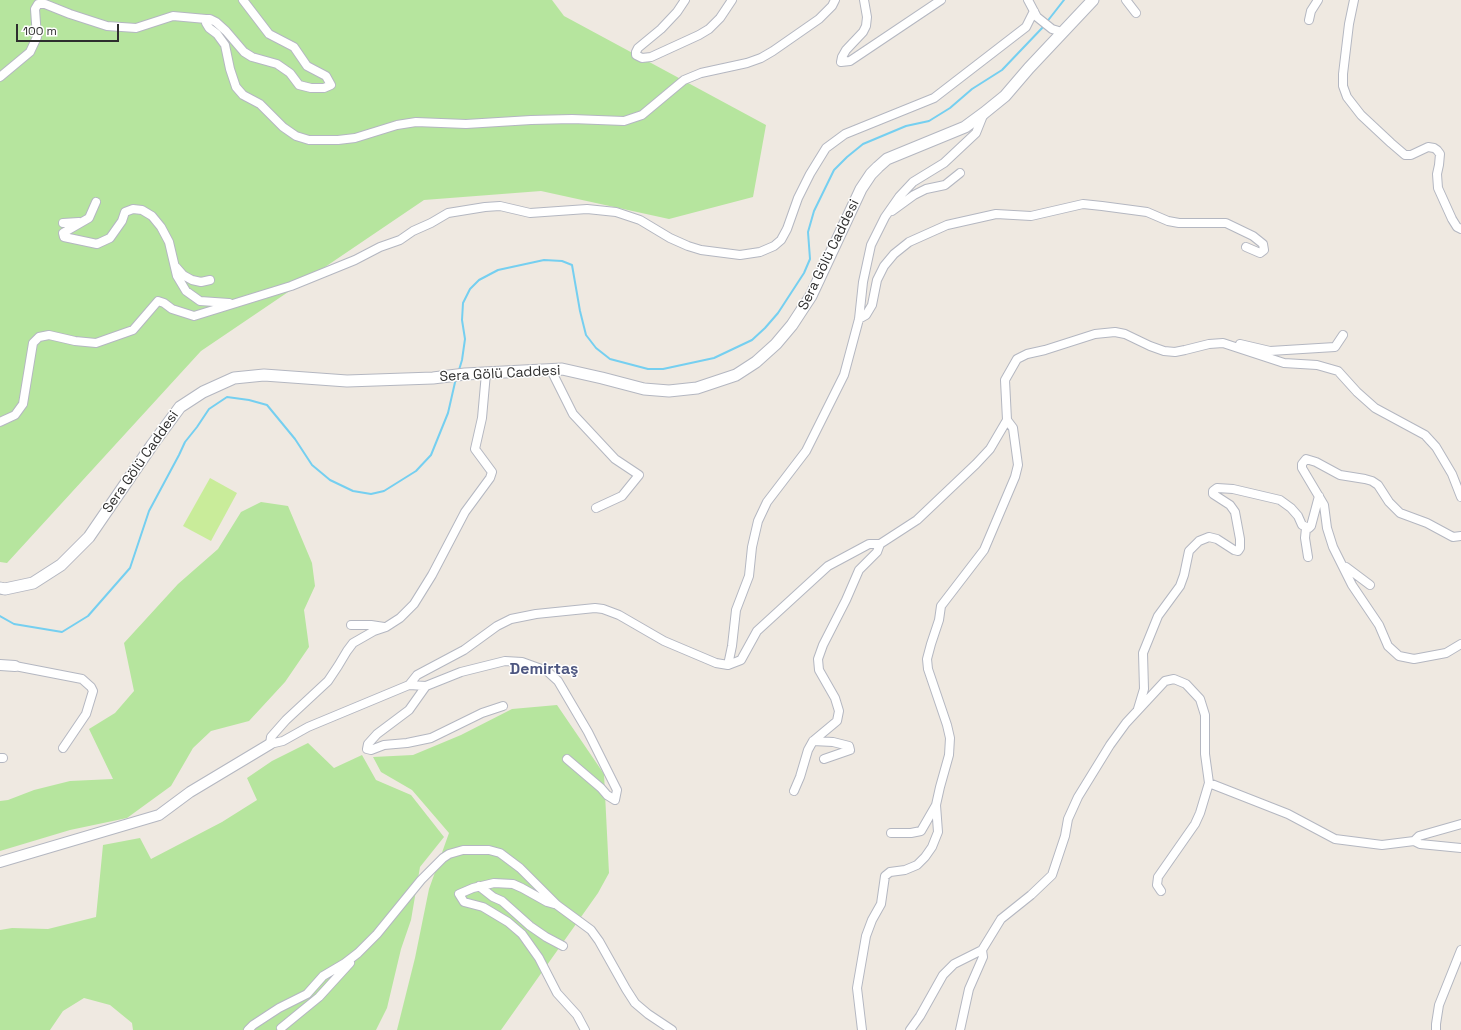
<!DOCTYPE html>
<html>
<head>
<meta charset="utf-8">
<style>
  body { margin:0 }
  #map { position:relative; width:1461px; height:1030px; overflow:hidden; background:#efe9e1; font-family:"Space Grotesk",sans-serif }
  canvas { display:block }
  .scale { position:absolute; left:16px; top:24px; width:103px; height:18px; box-sizing:border-box; border:2px solid #2e2e2e; border-top:0; padding-left:5px; font-size:12px; line-height:14px; white-space:nowrap; color:#2e2e2e; -webkit-text-stroke:3px #fff; paint-order:stroke }
</style>
</head>
<body>
<div id="map">
<canvas width="1461" height="1030"></canvas>
<div class="scale">100 m</div>
</div>
<script>
const g = document.querySelector('canvas').getContext('2d');
g.lineJoin = 'round';
function paint(path, color) {
  g.fillStyle = color;
  g.fill(path, 'evenodd');
}
function poly(rows) {
  const path = new Path2D();
  for (const r of rows) {
    path.moveTo(r[0], r[1]);
    for (let i = 2; i < r.length; i += 2) path.lineTo(r[i], r[i + 1]);
  }
  return path;
}
function trace(path, color, width, dash) {
  g.strokeStyle = color;
  g.lineWidth = width;
  g.lineCap = dash ? 'butt' : 'round';
  g.setLineDash(dash || []);
  g.stroke(path);
}
function write(font, color, halo, rows, align = 'center') {
  g.font = font + ' "Space Grotesk",sans-serif';
  g.lineWidth = 3;
  g.setLineDash([]);
  g.textBaseline = 'middle';
  g.strokeStyle = halo;
  g.fillStyle = color;
  for (const [text, x, y, turn = 0] of rows) {
    g.save();
    g.translate(x, y);
    g.rotate((+turn || 0) * Math.PI / 180);
    g.textAlign = isNaN(turn) ? turn : align;
    if (halo) g.strokeText(text, 0, 0);
    g.fillText(text, 0, 0);
    g.restore();
  }
}
paint(poly([
  [0,0,552,0,564,16,766,125,753,197,669,219,541,191,424,200,201,351,7,563,0,562],
  [261,502,288,506,312,563,315,586,304,610,309,647,285,682,249,721,211,731,193,748,171,786,127,818,70,830,0,851,0,801,8,800,34,790,70,781,113,779,89,729,115,713,134,691,124,643,178,584,218,549,241,512],
  [557,705,604,774,609,873,598,893,501,1030,397,1030,415,958,429,889,449,833,412,790,381,772,373,757,413,755,461,735,512,709],
  [308,743,334,768,362,755,376,780,411,795,444,837,420,867,411,920,401,949,387,1008,376,1030,133,1030,132,1023,110,1005,84,998,63,1011,50,1030,0,1030,0,930,12,928,48,929,96,917,103,845,140,838,151,859,222,822,257,800,247,778,272,761]
]), '#b6e59e');
paint(poly([
  [210,478,237,493,211,541,183,526]
]), '#c9ec9a');
trace(poly([
  [1046,23,1064,0],
  [459,370,462,360,465,339,462,320,463,303,470,289,479,280,498,270,544,260,562,261,572,265,580,311,586,335,596,348,610,359,648,369,663,369,714,358,752,340,765,328,778,313,804,273,810,259,808,232,814,211,834,170,847,157,863,144,906,126,929,121,950,108,972,89,1002,70,1044,26],
  [0,616,14,624,62,632,88,616,130,568,149,511,179,455,185,442,197,427,209,409,227,397,249,400,267,405,295,439,312,465,330,480,353,491,371,494,384,491,416,471,431,455,448,413,456,378]
]), '#75cff0', 2);
const minor = poly([
  [243,0,269,34,294,47,307,66,326,76,331,85,324,88,311,88,299,85,290,73,277,64,252,57,244,52,226,31,216,22,210,19,206,19,206,23,209,28,217,34,225,45,230,69,236,87,243,95,260,104,283,127,296,136,309,140,338,140,355,138,397,125,416,122,466,124,531,120,572,119,624,121,642,115,684,80,701,73,747,63,761,58,773,51,819,19,832,6,835,0],
  [685,0,677,12,661,29,638,48,636,52,636,55,642,58,651,57,699,35,709,29,720,18,732,0],
  [864,0,867,17,866,26,863,32,846,50,842,57,841,62,850,61,941,0],
  [1028,0,1037,17,1052,29,1062,32],
  [1126,0,1136,13],
  [1354,0,1349,24,1343,74,1343,86,1347,97,1361,115,1391,143,1405,155,1411,155,1428,147,1434,148,1437,150,1440,154,1439,165,1437,174,1438,188,1452,219,1457,227,1461,229],
  [1309,20,1311,11,1318,0],
  [0,77,30,52,37,37,35,9,38,4,45,4,70,14,107,26,136,28,173,16,206,19],
  [96,202,89,218,63,233,64,237,97,244,110,238,122,221,125,212,133,209,142,210,152,216,161,227,169,242,177,276,186,291,200,301,229,303],
  [892,211,914,195,926,189,945,185,960,173],
  [63,223,79,222],
  [176,267,183,275,192,280,201,282,210,280],
  [859,319,866,315,872,305,877,280,884,266,894,254,909,242,947,225,996,214,1031,216,1083,204,1102,206,1147,212,1168,221,1179,223,1226,223,1253,236,1263,244,1264,250,1260,253,1246,247],
  [1240,344,1270,351,1335,347,1343,335],
  [551,370,573,414,615,459,639,475,622,496,596,508],
  [486,373,482,418,475,449,492,472,490,478,465,512,432,575,414,604,400,618,386,627,374,631,353,643,347,651,338,666,328,681,286,720,271,737,270,744,283,741,308,727,409,685,426,686,461,672,505,661,522,662,547,671,558,681,588,732,617,790,615,800,607,795,601,788,567,759],
  [0,422,15,415,23,404,33,343,39,337,49,335,75,341,96,343,133,330,158,301,164,303,172,309,194,316,291,286,355,260,380,247,400,240,413,231,431,223,448,213,485,207,500,206,530,213,587,209,616,212,640,220,670,238,688,246,701,250,740,255,760,252,774,246,781,240,787,229,798,198,810,174,826,148,845,134,934,98,1026,27,1034,11],
  [1306,528,1305,538,1308,557],
  [1461,536,1453,537,1427,523,1400,513,1389,502,1378,485,1372,481,1365,479,1340,475,1316,462,1306,459,1302,464,1302,468,1324,505,1327,528,1333,547,1352,585,1379,625,1388,646,1399,656,1414,659,1446,653,1461,644],
  [1346,567,1370,585],
  [351,625,371,625,384,627],
  [728,665,732,646,736,610,749,576,752,547,758,521,767,502,806,451,844,375,859,319,863,282,871,245,885,217,899,197,913,182,944,163,976,133,984,113],
  [15,666,82,679,91,687,93,691,86,714,63,748],
  [409,685,417,675,464,650,497,626,511,619,536,614,595,608,603,609,619,615,664,641,716,663,728,665,741,660,757,631,828,566,869,544,880,544,917,520,976,464,990,449,1007,420,1005,380,1017,359,1027,354,1045,350,1095,334,1115,332,1125,334,1150,346,1164,351,1175,352,1185,350,1209,344,1223,343,1284,363,1317,365,1338,371,1357,392,1375,408,1425,435,1436,447,1452,474,1461,497],
  [426,686,409,710,377,734,368,744,367,749,371,750,384,745,407,743,431,738,482,713,503,706],
  [1138,709,1144,689,1143,653,1158,616,1180,586,1184,575,1189,551,1199,541,1209,537,1217,539,1234,550,1238,551,1240,548,1240,539,1235,512,1230,505,1213,494,1213,491,1217,488,1233,489,1280,500,1291,508,1298,516,1302,525,1309,528,1311,526,1319,496],
  [813,741,833,742,849,746,850,750,824,759],
  [0,758,3,758],
  [1209,783,1288,814,1335,839,1382,845,1414,841,1419,836,1461,824],
  [794,791,800,777,808,750,813,741,837,721,839,711,835,698,819,670,818,659,823,645,846,600,859,570,877,552,880,544],
  [891,833,911,833,921,831,936,805],
  [1414,841,1420,844,1461,848],
  [479,886,493,897,502,901,530,926,546,937,563,946],
  [554,904,547,902,522,888,513,884,494,883,473,888,459,894,464,902,483,907,508,922,522,934,539,958,557,993,577,1015,585,1030],
  [281,1028,319,997,350,963],
  [248,1030,253,1025,279,1008,307,994,323,976,345,963,358,953,377,934,421,880,443,858,449,854,463,850,489,850,500,853,520,868,557,905,591,930,599,941,626,989,635,1003,648,1014,672,1030],
  [862,1030,857,988,866,936,872,920,881,904,885,876,890,872,905,870,917,865,925,857,932,847,938,832,936,805,940,787,949,755,950,738,947,725,928,669,927,659,931,644,939,620,941,606,984,550,1015,477,1018,465,1013,428,1007,420],
  [910,1030,920,1016,943,975,954,964,982,950,1001,919,1031,895,1052,875,1065,836,1068,819,1078,797,1110,745,1126,723,1165,681,1174,679,1186,684,1200,699,1205,715,1205,754,1209,783,1200,813,1195,824,1158,877,1157,885,1161,891],
  [960,1030,969,989,983,957,982,950],
  [1436,1030,1436,1024,1439,1005,1461,950]
]);
const tertiary = poly([
  [0,665,15,666],
  [0,862,159,815,190,792,270,744]
]);
const secondary = poly([
  [0,588,5,589,33,583,61,565,89,537,152,445,180,407,203,392,234,378,264,375,347,381,433,378,465,374,562,369,602,378,644,389,669,391,697,388,736,375,756,362,776,344,792,325,811,296,861,189,871,174,878,167,887,159,965,127,984,113,1005,96,1029,68,1093,0]
]);
trace(minor, '#b4b7c1', 10);
trace(tertiary, '#b4b7c1', 12);
trace(secondary, '#b4b7c1', 13);
trace(minor, '#fff', 8);
trace(tertiary, '#fff', 10);
trace(secondary, '#fff', 11);
write('14px', '#2e2e2e', '#fff', [
  ["Sera Gölü Caddesi",829,255,-64],
  ["Sera Gölü Caddesi",500,374,-3],
  ["Sera Gölü Caddesi",141,462,-55]
]);
write('bold 16px', '#4d5680', '#fff', [
  ["Demirtaş",544,670]
]);
</script>
</body>
</html>
